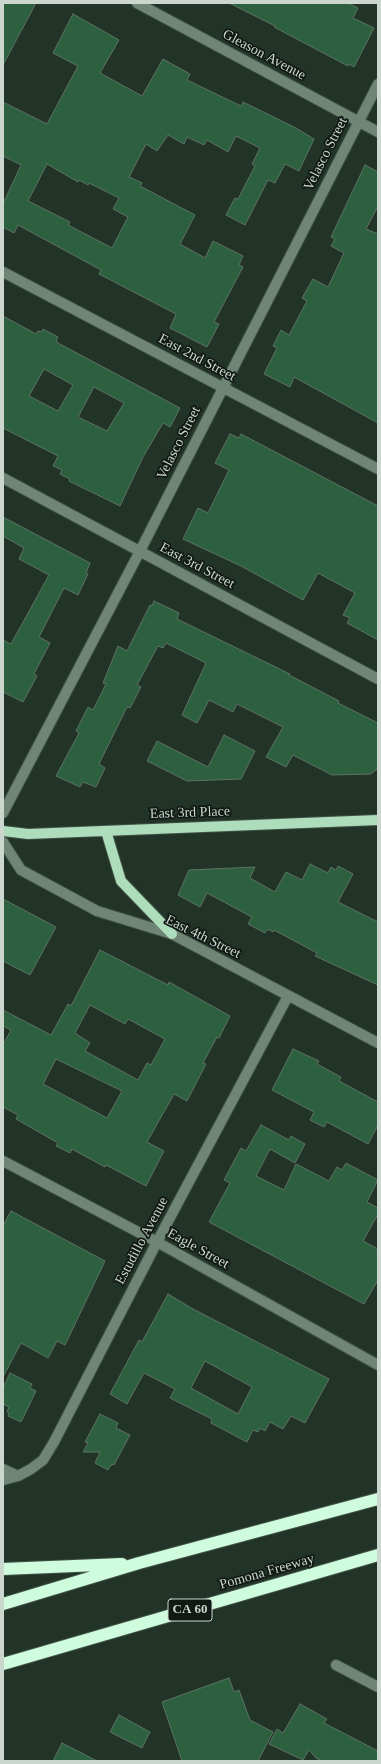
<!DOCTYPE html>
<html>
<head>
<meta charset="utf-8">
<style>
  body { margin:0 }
  #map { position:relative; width:381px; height:1764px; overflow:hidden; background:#223428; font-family:Georgia,serif }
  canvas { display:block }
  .frame { position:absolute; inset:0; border:4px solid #cbd6ce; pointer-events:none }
</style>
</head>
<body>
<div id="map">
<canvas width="381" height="1764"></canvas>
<div class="frame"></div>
</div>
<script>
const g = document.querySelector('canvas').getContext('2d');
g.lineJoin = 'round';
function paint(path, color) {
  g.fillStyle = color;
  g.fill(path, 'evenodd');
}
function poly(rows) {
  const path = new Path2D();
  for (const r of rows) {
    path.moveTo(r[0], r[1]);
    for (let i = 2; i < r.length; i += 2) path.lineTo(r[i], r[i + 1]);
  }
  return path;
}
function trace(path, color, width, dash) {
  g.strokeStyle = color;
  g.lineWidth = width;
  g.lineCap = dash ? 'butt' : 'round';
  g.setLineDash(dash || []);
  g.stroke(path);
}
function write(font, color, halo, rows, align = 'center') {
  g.font = font + ' Georgia,serif';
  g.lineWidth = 3.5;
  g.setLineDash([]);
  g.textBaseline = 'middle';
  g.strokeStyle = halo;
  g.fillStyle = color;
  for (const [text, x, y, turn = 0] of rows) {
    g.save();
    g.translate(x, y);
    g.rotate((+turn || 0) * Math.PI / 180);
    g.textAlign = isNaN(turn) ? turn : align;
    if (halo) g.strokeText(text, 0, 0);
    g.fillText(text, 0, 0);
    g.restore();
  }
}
const building = poly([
  [3,3,36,3,3,65,3,3],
  [229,3,348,3,358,8,353,18,374,28,354,67,349,64,348,66,274,27,275,26,229,3],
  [73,14,119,40,100,73,142,96,163,59,190,74,187,80,241,106,243,102,296,128,314,139,299,171,285,164,275,183,268,180,245,225,226,215,235,198,238,199,255,166,252,164,260,148,236,136,228,152,207,140,204,145,187,137,184,144,168,135,157,151,146,144,129,177,142,183,140,186,195,215,180,244,205,258,213,241,243,256,239,265,243,267,214,322,219,324,207,347,170,328,176,314,99,274,101,270,18,225,14,233,3,227,3,204,21,165,3,156,3,102,47,124,78,66,53,53,73,14],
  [47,164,78,182,79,180,88,185,89,183,119,198,113,209,128,217,112,248,68,225,70,222,28,201,47,164],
  [365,165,378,172,378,206,366,229,378,234,378,423,294,377,290,387,264,374,277,348,273,346,281,330,289,335,307,301,302,298,313,279,328,287,344,253,331,246,335,239,331,237,365,165],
  [3,316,36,334,38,331,41,332,43,329,58,337,56,341,58,343,180,408,170,427,163,423,143,457,120,506,69,481,70,479,60,474,62,470,53,466,58,456,3,428,3,316],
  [44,369,73,385,58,411,29,396,44,369],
  [94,387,124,403,107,431,78,417,94,387],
  [230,434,239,438,241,434,378,506,378,640,347,623,350,618,343,615,355,593,318,573,303,600,241,566,183,539,198,508,208,513,229,470,215,463,230,434],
  [3,517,90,563,86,573,88,574,78,595,64,588,39,637,50,643,34,674,37,676,23,702,3,692,3,640,11,644,49,575,19,559,24,548,3,536,3,517],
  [154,601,179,613,177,619,290,674,289,675,339,701,338,703,378,723,378,768,371,774,332,775,293,755,286,767,266,757,283,727,237,704,233,712,209,700,197,723,182,715,206,663,166,643,163,648,158,646,137,685,141,687,130,708,127,707,99,764,105,768,96,787,83,782,80,787,56,776,79,733,76,731,88,707,93,710,106,684,103,683,118,646,127,651,150,605,152,606,154,601],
  [224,735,255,751,241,779,187,781,147,761,157,741,208,767,224,735],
  [310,864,328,873,331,867,336,870,338,866,353,874,338,902,378,922,378,985,315,956,317,953,274,930,273,932,268,929,265,933,248,924,252,917,207,893,200,907,178,895,189,870,255,867,250,878,275,892,286,872,302,880,310,864],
  [3,899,56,927,30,975,3,961,3,899],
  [100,950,168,985,169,982,230,1016,219,1038,217,1037,203,1063,206,1064,187,1101,174,1094,147,1142,164,1151,146,1186,106,1165,105,1167,72,1149,70,1153,56,1146,58,1143,16,1119,18,1115,3,1107,3,1045,11,1030,3,1026,3,1010,51,1035,68,1004,71,1006,100,950],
  [90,1005,125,1024,128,1019,165,1039,151,1065,147,1063,138,1080,85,1051,90,1043,75,1033,90,1005],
  [56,1059,122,1091,107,1118,43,1084,56,1059],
  [293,1049,319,1061,317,1064,341,1077,339,1081,378,1102,378,1125,368,1144,327,1122,324,1127,310,1120,314,1112,272,1090,293,1049],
  [261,1125,289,1140,291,1136,305,1144,295,1163,270,1149,256,1176,284,1190,296,1164,329,1181,337,1167,342,1170,346,1163,378,1180,367,1202,378,1208,378,1214,363,1241,378,1249,378,1280,364,1304,209,1222,230,1183,224,1180,241,1148,246,1151,261,1125],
  [11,1211,105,1261,65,1345,57,1341,48,1358,21,1343,3,1377,3,1226,11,1211],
  [168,1294,193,1309,329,1379,305,1423,291,1416,283,1429,270,1422,265,1431,260,1428,258,1432,253,1430,247,1442,211,1423,212,1419,170,1398,175,1389,144,1373,127,1404,110,1394,139,1340,142,1342,168,1294],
  [205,1361,252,1387,238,1414,191,1388,205,1361],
  [10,1373,32,1384,30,1388,36,1391,21,1422,8,1416,9,1413,7,1412,9,1407,3,1404,3,1388,10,1373],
  [100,1414,118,1423,116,1428,130,1435,114,1465,112,1464,108,1470,95,1463,100,1452,83,1452,88,1443,85,1442,100,1414],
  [229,1678,234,1692,239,1690,250,1720,273,1732,258,1761,182,1761,162,1702,229,1678],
  [300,1704,327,1719,324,1723,378,1751,378,1761,322,1761,316,1758,309,1750,303,1760,269,1744,277,1729,283,1733,300,1704],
  [119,1715,150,1732,142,1748,110,1732,119,1715],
  [62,1743,97,1761,53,1761,62,1743]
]);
paint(building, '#2c603f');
trace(building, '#5e7264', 1);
const minor = poly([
  [137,3,378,132],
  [3,272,378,469],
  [3,478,378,679],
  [3,813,140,551,378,84],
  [3,842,21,870,97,911,172,934,378,1043],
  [3,1161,157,1242,378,1365],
  [3,1469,18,1476],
  [3,1480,18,1476,31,1469,43,1460,54,1442,157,1242,288,996],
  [336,1665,378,1687]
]);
const major = poly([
  [3,831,28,834,378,820],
  [106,831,121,881,172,934]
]);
const highway = poly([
  [3,1569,122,1564],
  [3,1604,139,1563,378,1499],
  [3,1664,378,1555]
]);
trace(minor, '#405146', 12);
trace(major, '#405146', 12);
trace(highway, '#405146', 14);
trace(minor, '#6f8676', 10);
trace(major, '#aeddbc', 10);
trace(highway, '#cffcdc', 12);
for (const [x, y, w] of [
  [190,1610,44]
]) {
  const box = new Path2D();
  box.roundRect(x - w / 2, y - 11, w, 22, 3);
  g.fillStyle = '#111914';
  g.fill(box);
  trace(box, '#cbd6ce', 1);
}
write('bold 13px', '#cbd6ce', null, [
  ["CA 60",190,1610]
]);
write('14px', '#cbd6ce', '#111914', [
  ["Gleason Avenue",264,55,28],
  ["Velasco Street",326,154,-63],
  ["East 2nd Street",197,358,28],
  ["Velasco Street",179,443,-63],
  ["East 3rd Street",197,566,28],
  ["East 3rd Place",190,813,-2],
  ["East 4th Street",203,937,26],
  ["Estudillo Avenue",142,1241,-62],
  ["Eagle Street",198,1249,29],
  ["Pomona Freeway",267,1572,-16]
]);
</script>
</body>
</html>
